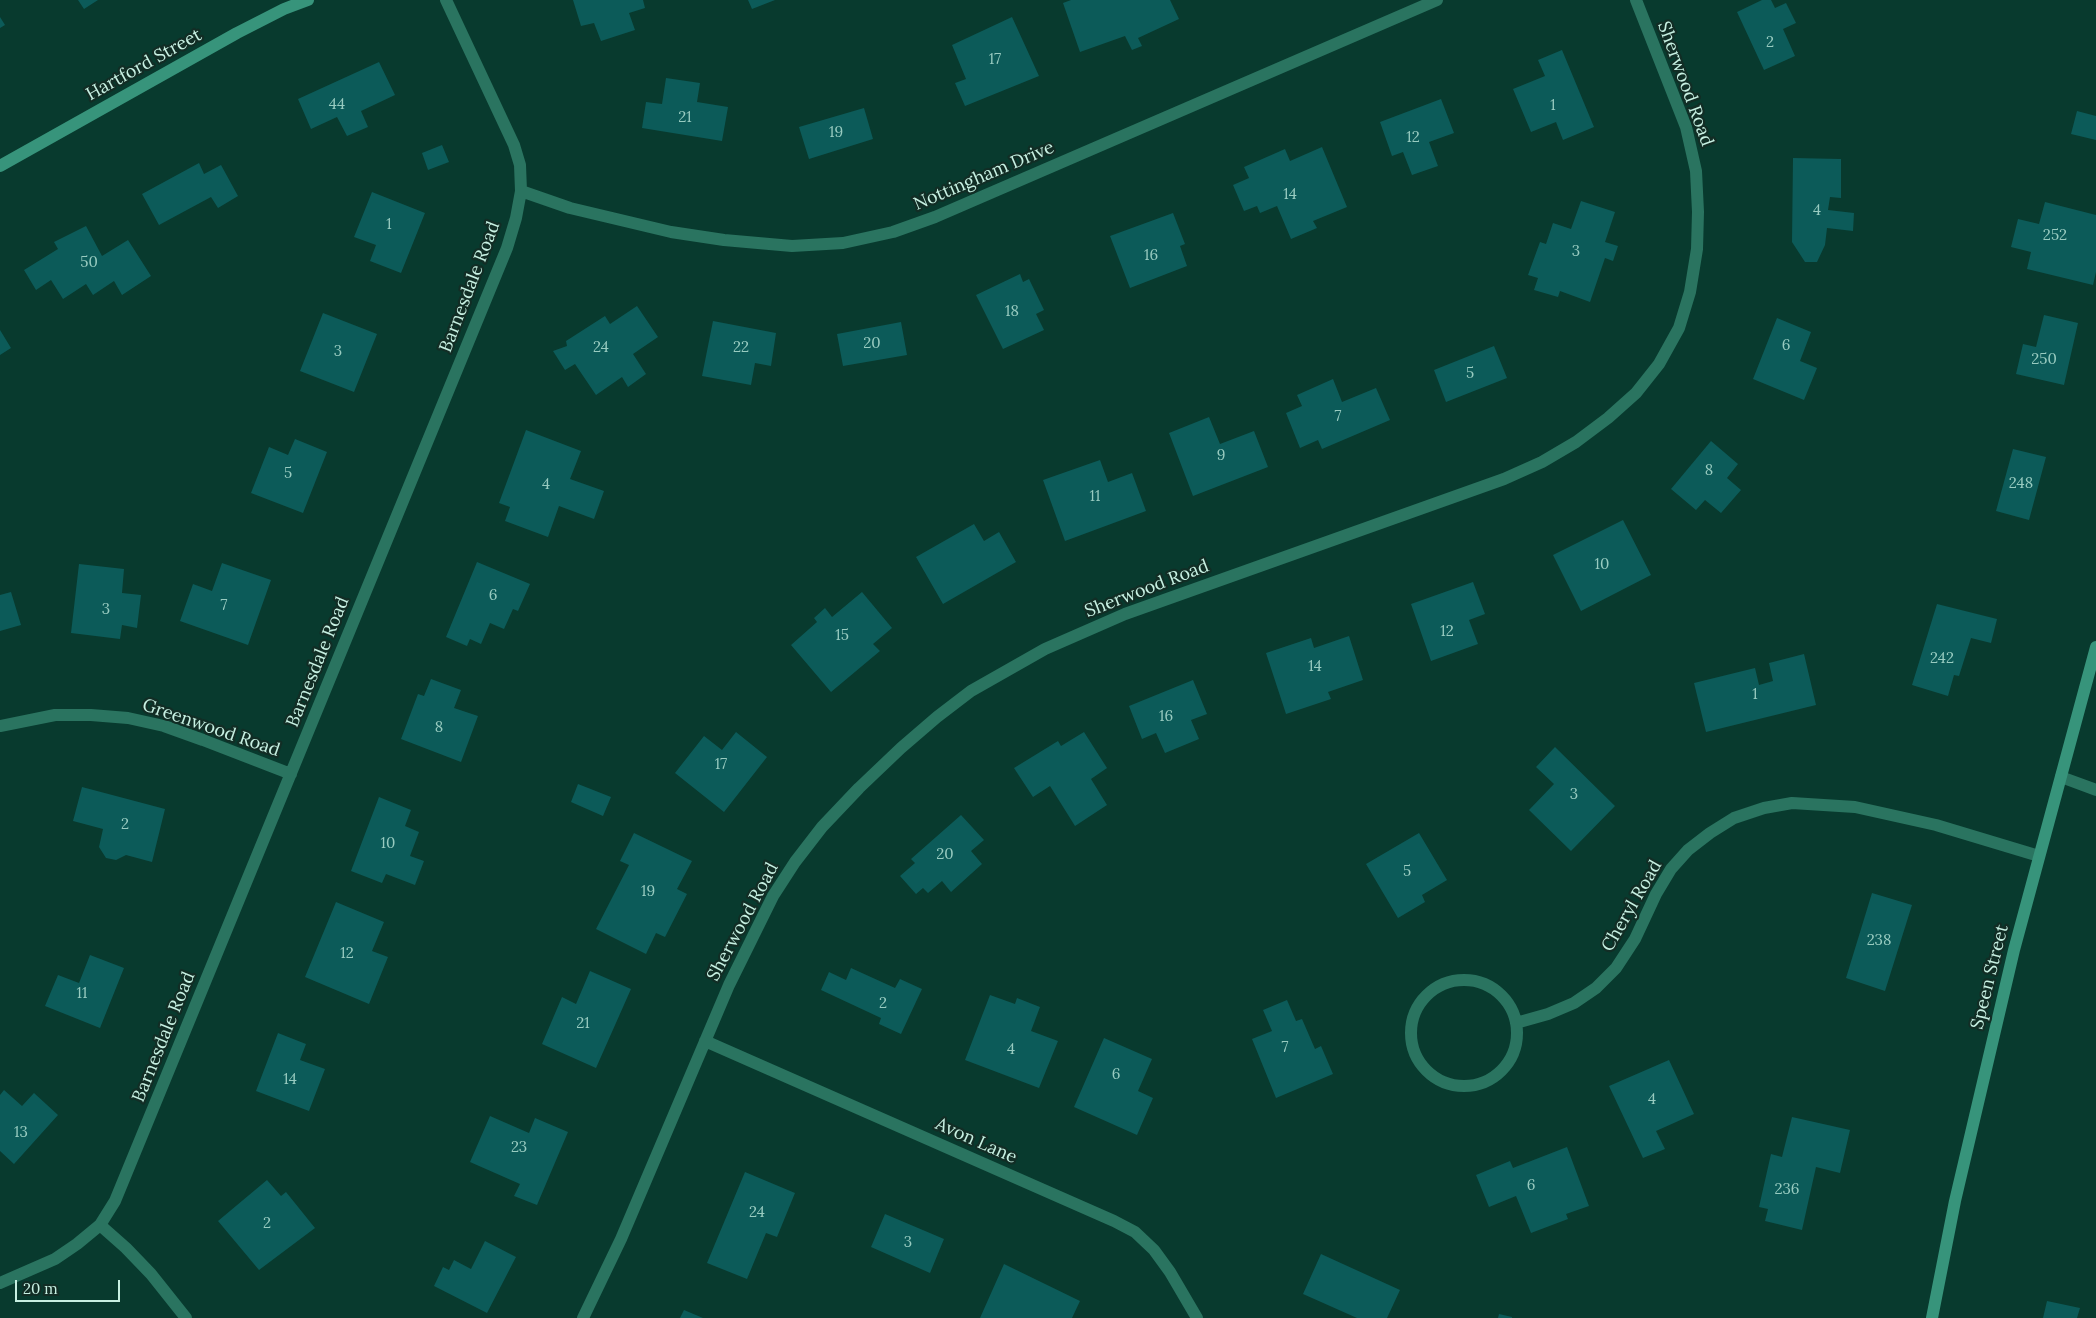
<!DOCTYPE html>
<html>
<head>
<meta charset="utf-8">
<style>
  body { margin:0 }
  #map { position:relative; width:2096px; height:1318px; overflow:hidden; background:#083a2e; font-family:Lora,serif }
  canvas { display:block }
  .scale { position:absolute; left:15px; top:1280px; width:105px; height:22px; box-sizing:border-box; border:2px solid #c7f0e2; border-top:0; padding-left:6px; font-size:15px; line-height:18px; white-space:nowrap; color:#c7f0e2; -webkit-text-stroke:4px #122d25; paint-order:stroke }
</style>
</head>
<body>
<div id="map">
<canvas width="2096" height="1318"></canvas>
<div class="scale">20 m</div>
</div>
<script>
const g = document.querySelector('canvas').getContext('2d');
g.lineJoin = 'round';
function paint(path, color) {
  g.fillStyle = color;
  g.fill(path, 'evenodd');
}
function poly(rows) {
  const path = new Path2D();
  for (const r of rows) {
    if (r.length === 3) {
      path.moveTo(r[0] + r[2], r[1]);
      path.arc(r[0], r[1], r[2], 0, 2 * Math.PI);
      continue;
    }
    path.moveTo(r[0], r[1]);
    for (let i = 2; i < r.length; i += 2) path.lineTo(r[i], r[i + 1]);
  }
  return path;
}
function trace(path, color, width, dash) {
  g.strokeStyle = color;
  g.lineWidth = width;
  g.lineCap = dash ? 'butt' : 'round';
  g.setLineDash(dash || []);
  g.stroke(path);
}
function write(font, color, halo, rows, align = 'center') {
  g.font = font + ' Lora,serif';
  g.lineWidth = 4.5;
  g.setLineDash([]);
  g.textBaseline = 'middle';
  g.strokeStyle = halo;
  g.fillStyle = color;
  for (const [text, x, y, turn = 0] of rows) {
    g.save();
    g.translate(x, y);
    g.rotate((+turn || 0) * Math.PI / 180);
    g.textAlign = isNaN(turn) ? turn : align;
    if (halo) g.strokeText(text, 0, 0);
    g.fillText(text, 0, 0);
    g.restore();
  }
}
paint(poly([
  [78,0,98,0,84,9],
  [573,0,643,0,645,8,629,13,635,30,601,41,594,23,581,26],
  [748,0,775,0,752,9],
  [1071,0,1170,0,1179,19,1138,38,1142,46,1132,50,1125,36,1080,52,1063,3],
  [1762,0,1771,0,1775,8,1786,3,1796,23,1783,29,1795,56,1764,70,1737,12],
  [0,17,5,25,0,28],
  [1012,17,1039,76,965,106,955,83,966,79,952,45],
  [1562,50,1594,127,1563,140,1556,122,1531,132,1513,89,1545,76,1538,60],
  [379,62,395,95,361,111,368,127,347,136,337,117,311,129,298,99],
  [666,78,700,83,697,102,728,107,722,141,642,128,646,102,662,104],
  [1441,99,1454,133,1429,142,1438,166,1412,175,1403,152,1392,156,1380,122],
  [864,108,873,139,809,159,799,127],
  [2077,111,2096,116,2096,140,2071,134],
  [442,145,449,162,428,170,422,153],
  [1322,147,1347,207,1313,221,1317,228,1291,239,1277,206,1260,213,1257,206,1244,211,1233,185,1249,178,1244,167,1285,149,1290,161],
  [1793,158,1841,159,1841,198,1830,197,1828,210,1854,213,1853,231,1827,228,1825,245,1817,262,1805,262,1792,242],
  [199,163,204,174,221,165,238,196,218,208,211,197,159,225,142,194],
  [372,192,425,213,401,273,370,261,376,245,354,237],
  [1581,201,1615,212,1605,242,1618,246,1613,261,1605,258,1590,302,1560,291,1558,297,1534,290,1538,278,1528,275,1540,242,1546,244,1553,223,1571,229],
  [2045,202,2096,215,2096,272,2093,285,2027,269,2031,252,2011,247,2018,219,2039,224],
  [1173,213,1185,244,1180,246,1187,266,1130,288,1110,236],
  [86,226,102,256,128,240,151,276,122,295,114,281,93,295,86,284,63,299,51,280,36,290,24,270,58,249,54,242],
  [1020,274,1023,282,1029,279,1044,310,1036,314,1044,330,1003,349,976,295],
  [637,306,658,337,633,354,646,374,628,387,622,377,596,395,575,364,565,370,553,351,567,346,566,341,605,316,610,324],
  [323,313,377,334,354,392,300,371],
  [2044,315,2078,323,2064,385,2016,374,2023,344,2036,347],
  [1777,318,1811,332,1800,361,1817,368,1804,400,1753,379],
  [713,321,776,333,771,366,755,363,751,385,702,376],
  [901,322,907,355,843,366,837,334],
  [0,330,11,348,0,355],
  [1494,346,1507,378,1446,402,1434,370],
  [1333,379,1342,402,1376,388,1390,420,1322,449,1318,440,1300,448,1286,413,1302,406,1297,395],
  [1209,417,1220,444,1254,431,1268,467,1193,496,1169,433],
  [526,430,581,451,570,479,604,491,594,519,559,506,548,537,505,521,510,507,499,503],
  [295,439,327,452,303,513,251,493,269,447,288,455],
  [1711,441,1738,464,1727,478,1741,490,1721,513,1705,500,1696,510,1671,489],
  [2013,449,2046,457,2029,520,1996,511],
  [1100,460,1108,482,1132,473,1146,511,1065,541,1043,480],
  [1623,520,1651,575,1581,611,1553,555],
  [974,524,984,541,999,532,1016,562,943,604,916,557],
  [477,562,530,584,518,611,513,609,504,629,490,623,481,644,470,639,467,646,446,637],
  [222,563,271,580,248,645,180,621,193,584,212,591],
  [79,564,124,569,122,593,141,595,137,628,122,625,120,639,71,633],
  [1473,582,1485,614,1469,620,1478,644,1431,661,1411,604],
  [11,592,21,625,0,631,0,595],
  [862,592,892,628,873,644,880,651,831,692,791,645,817,622,814,618,825,608,832,617],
  [1937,604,1997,619,1991,643,1971,638,1959,676,1954,675,1948,696,1912,685],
  [1349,636,1363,680,1328,692,1331,699,1286,714,1266,653,1311,638,1314,648],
  [1804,654,1816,705,1706,732,1694,683,1755,668,1759,685,1773,681,1769,663],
  [431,679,461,690,454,708,478,716,461,762,401,739,418,694,424,696],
  [1193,680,1207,714,1191,720,1199,739,1165,753,1156,733,1142,739,1129,706],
  [736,732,767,757,724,812,675,773,704,736,722,750],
  [1084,732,1107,768,1091,779,1107,805,1075,826,1050,786,1033,797,1014,768,1058,741,1061,746],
  [1555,747,1615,806,1571,851,1529,810,1554,784,1536,767],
  [578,784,611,797,603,816,571,802],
  [82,787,165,809,152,862,126,855,116,860,106,858,99,847,103,829,73,821],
  [379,797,411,810,405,826,419,832,410,856,424,861,415,885,386,874,382,883,351,871],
  [961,815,984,840,971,851,982,864,951,892,942,881,928,893,923,888,916,894,900,876,915,863,911,859],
  [634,833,692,861,677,889,687,894,665,937,656,933,646,954,596,929,629,865,620,861],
  [1419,833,1447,880,1422,895,1425,902,1398,918,1366,864],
  [1872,893,1912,905,1885,991,1846,978],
  [336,902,384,922,372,951,388,957,369,1004,305,977],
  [90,955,124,968,100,1028,45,1006,58,975,79,983],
  [851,968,895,988,900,979,922,989,901,1034,879,1024,881,1018,821,990,829,972,846,980],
  [590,971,631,989,596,1068,542,1044,562,997,576,1004],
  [990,995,1015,1004,1017,998,1040,1007,1031,1031,1058,1041,1039,1088,965,1060],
  [1287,1000,1296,1021,1302,1019,1315,1049,1321,1046,1333,1074,1276,1098,1252,1039,1272,1031,1263,1010],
  [278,1033,306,1044,300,1060,325,1069,309,1111,256,1091],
  [1104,1038,1152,1059,1138,1091,1153,1098,1137,1135,1074,1107],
  [1669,1060,1694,1114,1656,1131,1665,1149,1643,1158,1609,1086],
  [4,1090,22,1106,34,1093,58,1115,14,1164,0,1151,0,1095],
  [490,1116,529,1133,535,1118,568,1132,537,1205,514,1196,520,1184,470,1162],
  [1792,1117,1850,1130,1840,1173,1816,1167,1802,1230,1765,1221,1768,1209,1759,1207,1771,1154,1782,1157],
  [1567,1147,1589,1206,1566,1214,1568,1219,1531,1233,1516,1196,1489,1207,1476,1175,1510,1161,1513,1168],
  [745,1172,795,1193,777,1237,766,1233,747,1279,707,1263],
  [267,1180,281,1196,286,1192,315,1228,259,1270,218,1221],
  [885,1214,944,1239,930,1273,871,1247],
  [485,1241,516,1257,487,1313,434,1286,443,1267,449,1270,454,1260,471,1269],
  [1321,1254,1400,1290,1387,1318,1357,1318,1303,1294],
  [1004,1264,1080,1301,1072,1318,980,1318],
  [2047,1301,2080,1308,2077,1318,2043,1318],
  [684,1310,703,1318,680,1318],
  [1499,1314,1512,1317,1512,1318,1498,1318]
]), '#0c5b59');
trace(poly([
  [521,191,570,208,671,232,724,240,792,246,843,243,893,232,935,217,1437,0],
  [0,726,55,715,91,715,128,718,164,726,203,740,291,774],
  [2061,777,2096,790],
  [1464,1033,53],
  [1516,1023,1548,1014,1574,1003,1596,988,1616,968,1635,939,1656,894,1671,869,1688,850,1710,833,1734,818,1764,808,1792,803,1855,807,1936,825,2039,856],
  [705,1041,1114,1221,1135,1232,1154,1250,1170,1272,1197,1318],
  [100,1225,126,1248,151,1274,186,1318],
  [0,1283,55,1259,77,1244,100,1225,115,1201,507,248,516,218,521,191,520,165,514,145,446,0],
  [583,1318,621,1239,729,985,773,896,795,862,822,827,859,788,901,748,937,717,971,691,1045,649,1125,614,1504,479,1542,462,1576,442,1608,418,1636,393,1659,364,1679,328,1690,292,1697,249,1698,212,1696,171,1686,127,1636,0]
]), '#2a7460', 12);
trace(poly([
  [0,166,237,33,284,9,308,0],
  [1932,1318,1955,1201,2014,950,2096,647]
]), '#37947b', 12);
write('15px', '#98cbc0', null, [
  ["2",1770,43],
  ["17",995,60],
  ["44",337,105],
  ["1",1553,106],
  ["21",685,118],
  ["19",836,133],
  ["12",1413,138],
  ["14",1290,195],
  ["4",1817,211],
  ["1",389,225],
  ["252",2055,236],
  ["3",1576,252],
  ["16",1151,256],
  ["50",89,263],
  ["18",1012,312],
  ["20",872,344],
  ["6",1786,346],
  ["24",601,348],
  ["22",741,348],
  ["3",338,352],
  ["250",2044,360],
  ["5",1470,374],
  ["7",1338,417],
  ["9",1221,456],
  ["8",1709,471],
  ["5",288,474],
  ["248",2021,484],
  ["4",546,485],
  ["11",1095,497],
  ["10",1602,565],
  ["6",493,596],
  ["7",224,606],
  ["3",106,610],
  ["12",1447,632],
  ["15",842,636],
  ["242",1942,659],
  ["14",1315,667],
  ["1",1755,695],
  ["16",1166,717],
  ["8",439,728],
  ["17",721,765],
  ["3",1574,795],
  ["2",125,825],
  ["10",388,844],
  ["20",945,855],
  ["5",1407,872],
  ["19",648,892],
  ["238",1879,941],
  ["12",347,954],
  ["11",82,994],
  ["2",883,1004],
  ["21",583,1024],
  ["7",1285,1048],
  ["4",1011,1050],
  ["6",1116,1075],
  ["14",290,1080],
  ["4",1652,1100],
  ["13",21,1133],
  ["23",519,1148],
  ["6",1531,1186],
  ["236",1787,1190],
  ["24",757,1213],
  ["2",267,1224],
  ["3",908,1243]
]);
write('18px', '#c7f0e2', '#122d25', [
  ["Hartford Street",144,65,-29],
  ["Sherwood Road",1685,84,70],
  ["Nottingham Drive",984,176,-23],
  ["Barnesdale Road",470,287,-69],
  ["Sherwood Road",1147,589,-21],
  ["Barnesdale Road",318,662,-68],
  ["Greenwood Road",211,728,19],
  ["Cheryl Road",1632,906,-60],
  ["Sherwood Road",743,922,-62],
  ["Speen Street",1990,977,-76],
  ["Barnesdale Road",164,1037,-68],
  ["Avon Lane",976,1141,24]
]);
</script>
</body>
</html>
